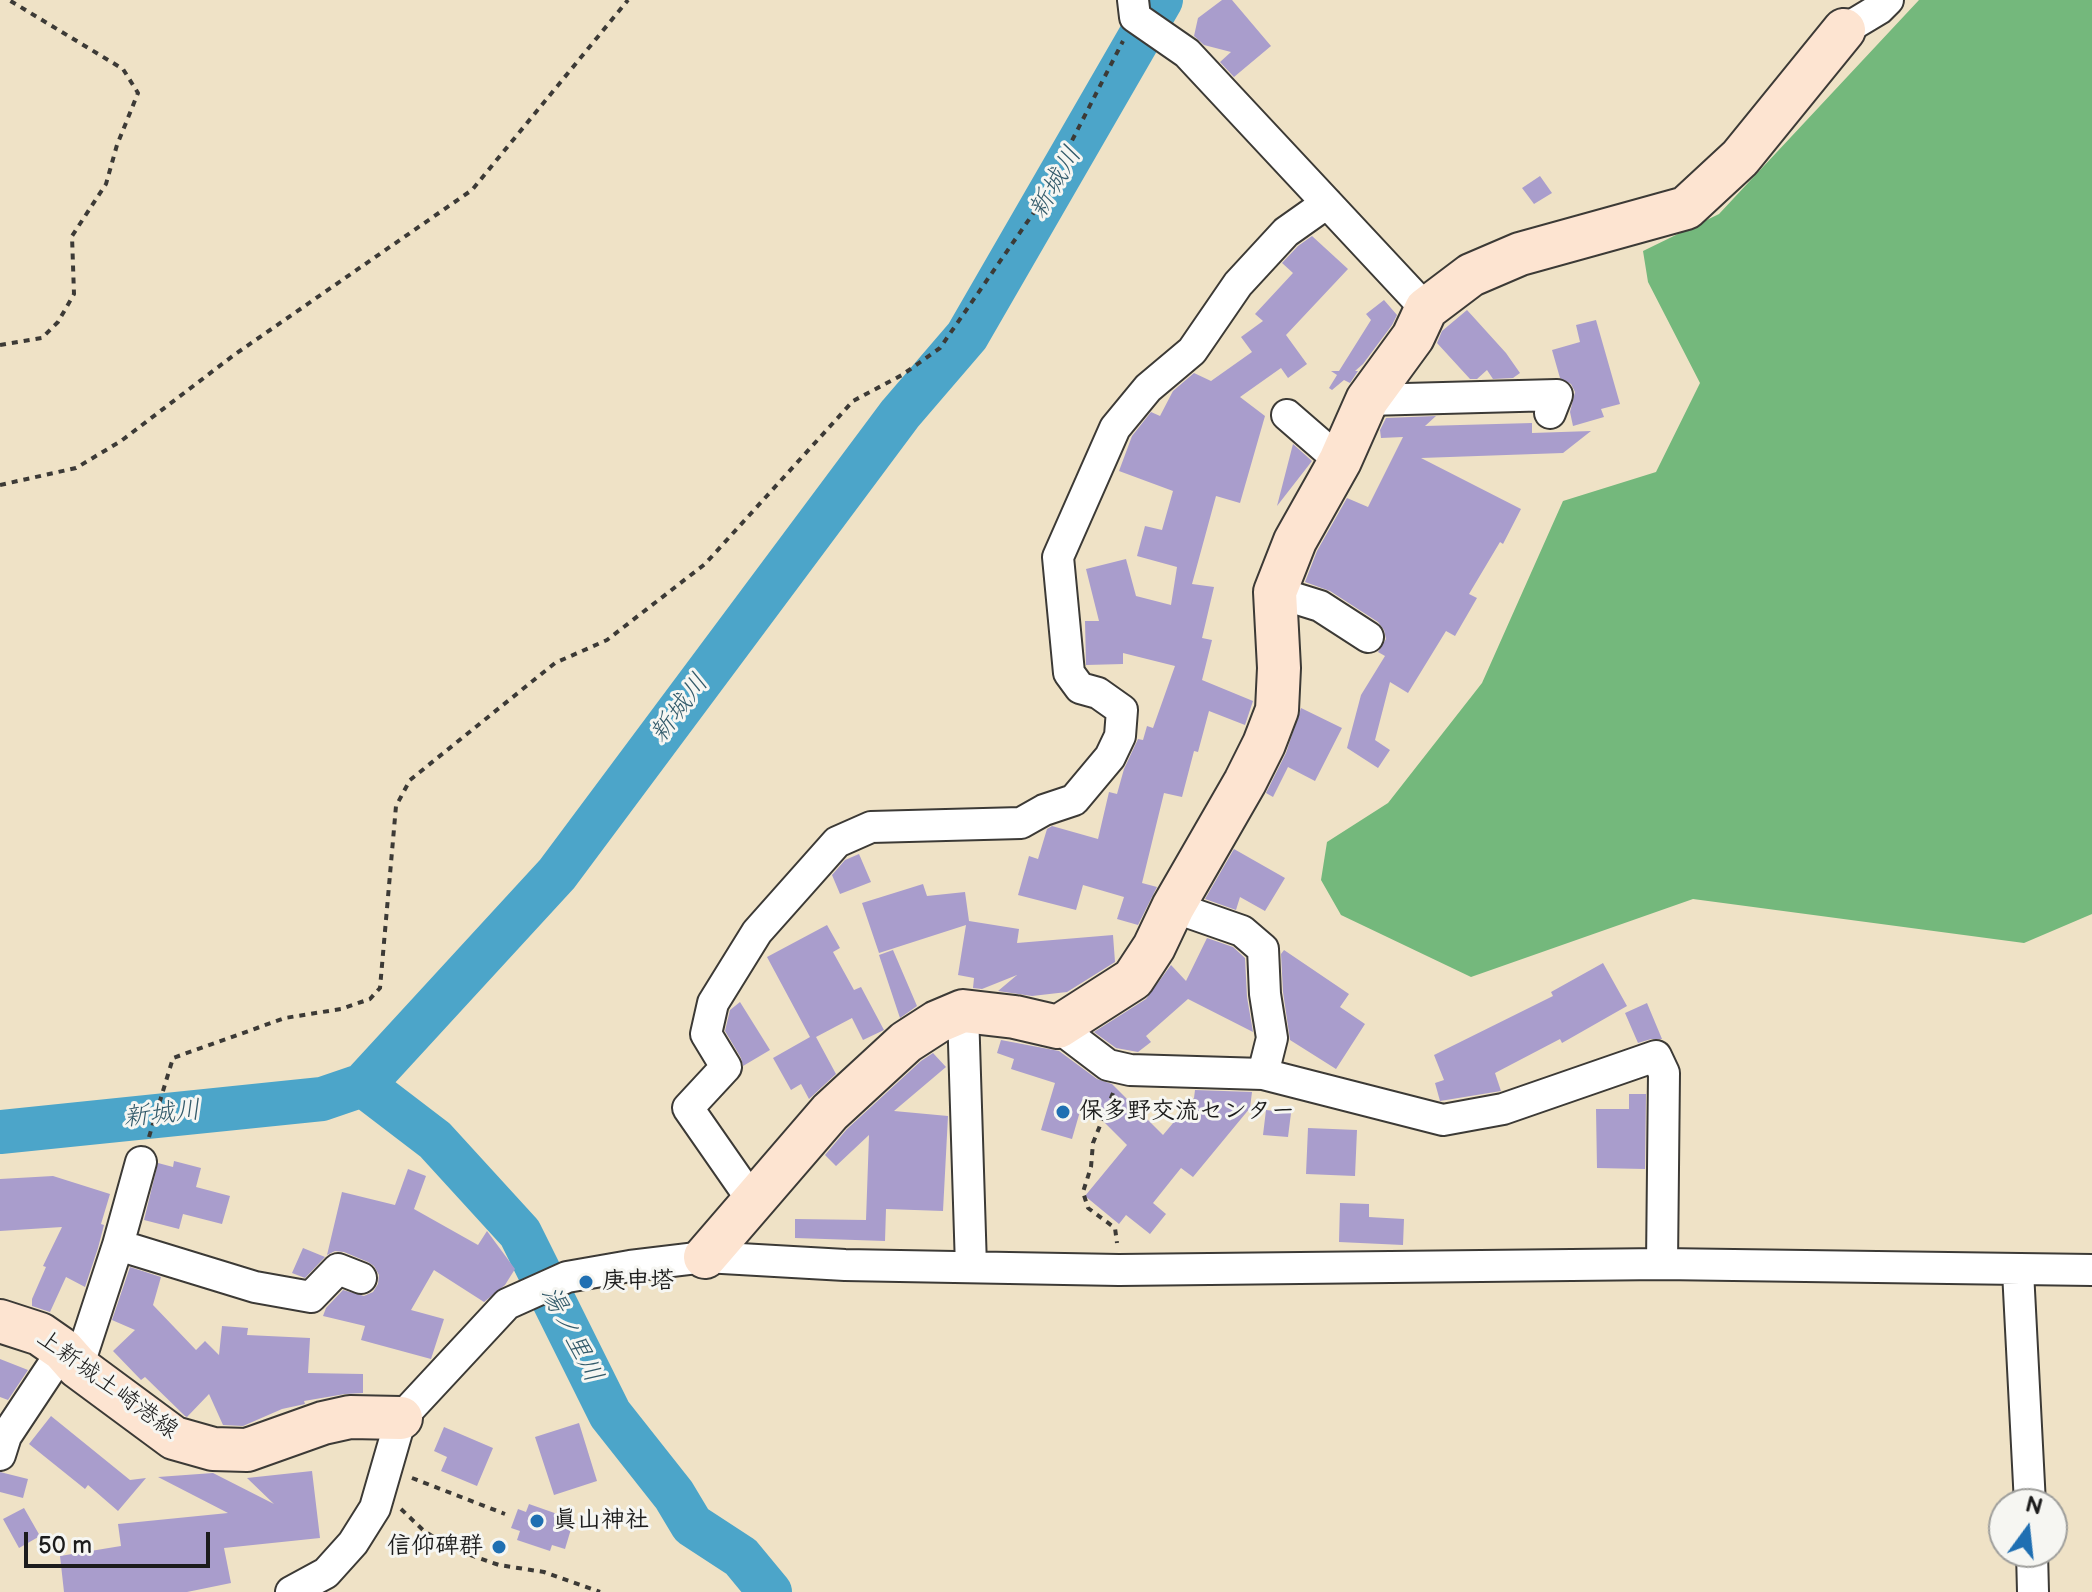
<!DOCTYPE html>
<html>
<head>
<meta charset="utf-8">
<style>
  body { margin:0 }
  #map { position:relative; width:2092px; height:1592px; overflow:hidden; background:#efe2c6; font-family:"Balsamiq Sans",sans-serif }
  canvas { display:block }
  .north { position:absolute; left:1988px; top:1488px; width:80px; height:80px; box-sizing:border-box; background:#f6f6f2; border:2px solid #9f9f9c; border-radius:50%; rotate:15deg; font-size:22px; font-weight:700; line-height:32px; text-align:center; color:#1c1c1c }
  .north::after { content:''; display:block; margin:auto; width:28px; height:36px; background:#1f6fb2; clip-path:polygon(50% 0,100% 100%,50% 72%,0 100%) }
  .scale { position:absolute; left:24px; top:1532px; width:186px; height:36px; box-sizing:border-box; border:4px solid #1c1c1c; border-top:0; padding-left:10px; font-size:24px; line-height:28px; white-space:nowrap; color:#1c1c1c; -webkit-text-stroke:6px #f6f6f2; paint-order:stroke }
</style>
</head>
<body>
<div id="map">
<canvas width="2092" height="1592"></canvas>
<div class="north">N</div>
<div class="scale">50 m</div>
</div>
<script>
const g = document.querySelector('canvas').getContext('2d');
g.lineJoin = 'round';
function paint(path, color) {
  g.fillStyle = color;
  g.fill(path, 'evenodd');
}
function poly(rows) {
  const path = new Path2D();
  for (const r of rows) {
    path.moveTo(r[0], r[1]);
    for (let i = 2; i < r.length; i += 2) path.lineTo(r[i], r[i + 1]);
  }
  return path;
}
function trace(path, color, width, dash) {
  g.strokeStyle = color;
  g.lineWidth = width;
  g.lineCap = dash ? 'butt' : 'round';
  g.setLineDash(dash || []);
  g.stroke(path);
}
function write(font, color, halo, rows, align = 'center') {
  g.font = font + ' "Balsamiq Sans","Klee One",sans-serif';
  g.lineWidth = 6;
  g.setLineDash([]);
  g.textBaseline = 'middle';
  g.strokeStyle = halo;
  g.fillStyle = color;
  for (const [text, x, y, turn = 0] of rows) {
    g.save();
    g.translate(x, y);
    g.rotate((+turn || 0) * Math.PI / 180);
    g.textAlign = isNaN(turn) ? turn : align;
    if (halo) g.strokeText(text, 0, 0);
    g.fillText(text, 0, 0);
    g.restore();
  }
}
paint(poly([
  [1919,0,2092,0,2092,914,2024,943,1693,899,1471,977,1341,915,1321,880,1327,842,1388,803,1482,683,1563,501,1656,472,1700,383,1648,282,1643,251,1719,214]
]), '#74b87c');
trace(poly([
  [363,1085,435,1140,520,1233,610,1414,674,1495,692,1525,741,1557,770,1592],
  [0,1132,322,1099,363,1085,557,874,900,414,967,336,1161,0]
]), '#4ca5c9', 44);
paint(poly([
  [1222,0,1232,0,1271,46,1234,77,1220,62,1231,52,1204,45,1194,36,1198,18],
  [1540,176,1552,193,1534,204,1522,188],
  [1312,236,1348,269,1286,335,1307,364,1288,378,1281,368,1240,397,1265,416,1240,503,1216,496,1192,584,1214,587,1202,638,1212,640,1202,680,1253,701,1245,725,1209,711,1198,752,1194,751,1182,797,1164,793,1142,883,1157,887,1138,925,1117,919,1124,897,1083,885,1076,910,1018,895,1029,856,1038,859,1047,829,1052,826,1098,839,1109,792,1117,794,1124,769,1138,739,1143,740,1147,726,1153,728,1175,666,1123,653,1123,664,1086,665,1085,621,1099,621,1086,569,1126,559,1136,596,1171,605,1177,567,1137,556,1145,526,1162,530,1173,491,1119,471,1132,436,1151,412,1160,416,1173,391,1194,373,1211,381,1252,352,1241,337,1263,321,1255,314,1293,273,1282,263,1298,246],
  [1384,300,1397,315,1392,325,1363,364,1355,371,1358,371,1350,383,1344,380,1332,390,1329,388,1337,375,1331,371,1339,371,1371,320,1366,314],
  [1467,310,1506,353,1520,373,1513,378,1493,379,1487,370,1477,379,1470,379,1437,343,1442,331],
  [1596,320,1620,404,1601,409,1604,417,1573,426,1570,412,1575,392,1571,384,1560,378,1552,350,1580,342,1576,325],
  [1436,416,1425,426,1532,423,1532,433,1591,431,1563,453,1421,458,1521,509,1503,544,1500,542,1469,594,1477,598,1455,636,1446,631,1408,693,1390,682,1375,740,1390,750,1378,768,1347,748,1361,695,1385,656,1378,652,1386,639,1384,630,1378,622,1330,591,1305,582,1317,551,1347,498,1368,507,1403,437,1381,438,1380,430,1386,418],
  [1293,444,1312,461,1277,506],
  [1301,708,1342,728,1315,781,1288,767,1273,797,1266,793,1286,753],
  [1234,849,1285,878,1265,911,1240,897,1236,910,1205,899],
  [859,854,871,882,840,894,832,875,845,860],
  [923,884,927,896,965,892,969,921,1019,929,1017,943,1113,935,1115,962,1067,992,1032,996,998,991,1017,975,982,989,973,988,974,978,958,975,966,925,879,953,862,903],
  [827,925,840,948,833,952,854,990,861,987,884,1030,863,1040,852,1018,816,1037,836,1074,809,1099,801,1084,791,1090,773,1058,810,1037,767,957],
  [1207,938,1233,947,1245,958,1247,997,1253,1032,1188,999,1146,1036,1151,1042,1138,1052,1116,1048,1094,1032,1146,999,1171,965,1186,981],
  [893,950,917,1006,900,1018,879,955],
  [1284,950,1349,994,1340,1007,1365,1024,1336,1069,1290,1040,1283,992,1281,954],
  [1603,963,1627,1006,1562,1043,1560,1039,1495,1073,1501,1091,1440,1101,1435,1083,1444,1080,1434,1055,1553,996,1551,992],
  [740,1002,770,1050,743,1066,741,1058,725,1031,730,1010],
  [1647,1003,1662,1039,1651,1039,1638,1043,1625,1013],
  [1001,1040,1059,1051,1097,1079,1112,1084,1163,1135,1194,1098,1195,1090,1252,1092,1250,1108,1193,1177,1181,1168,1153,1203,1166,1214,1150,1234,1126,1215,1119,1224,1085,1196,1127,1145,1083,1101,1072,1139,1041,1130,1055,1083,1011,1069,1014,1059,997,1053],
  [933,1053,946,1067,894,1111,948,1116,943,1211,886,1209,885,1241,795,1238,795,1219,866,1220,869,1135,836,1166,825,1155,847,1129,921,1061],
  [1629,1094,1646,1094,1645,1169,1597,1168,1596,1109,1629,1109],
  [1266,1110,1291,1113,1288,1137,1263,1135],
  [1308,1128,1357,1130,1355,1176,1306,1174],
  [174,1161,201,1168,196,1187,230,1196,222,1224,183,1214,179,1229,144,1220,158,1163,173,1167],
  [408,1169,426,1176,414,1209,478,1245,487,1231,515,1269,505,1285,484,1302,434,1270,411,1310,444,1319,431,1359,361,1340,365,1326,323,1316,326,1308,343,1290,364,1296,373,1292,378,1284,379,1275,374,1266,368,1262,344,1252,335,1251,327,1255,342,1192,395,1205],
  [53,1176,110,1194,101,1224,104,1225,98,1248,85,1287,66,1277,50,1312,32,1306,32,1299,46,1267,43,1266,62,1227,0,1231,0,1179],
  [1340,1203,1369,1204,1369,1217,1404,1219,1403,1245,1339,1242],
  [303,1248,325,1257,305,1278,292,1273],
  [130,1267,161,1277,153,1305,196,1350,205,1341,219,1355,222,1326,248,1328,247,1335,310,1338,308,1373,363,1374,363,1393,345,1394,304,1401,305,1404,282,1409,243,1426,223,1425,209,1394,187,1417,185,1416,145,1377,141,1380,113,1351,135,1330,112,1320],
  [0,1359,28,1370,8,1400,0,1397],
  [51,1416,130,1480,146,1478,118,1511,88,1485,85,1489,29,1444],
  [579,1423,597,1481,554,1495,535,1437],
  [444,1427,493,1448,477,1486,441,1471,447,1457,434,1451],
  [312,1471,320,1538,224,1548,231,1583,187,1592,64,1592,60,1556,121,1546,118,1524,228,1513,158,1477,213,1473,274,1504,247,1478],
  [0,1472,28,1479,23,1498,0,1492],
  [529,1504,563,1516,559,1525,571,1529,565,1549,552,1545,550,1551,517,1540,520,1531,511,1528,518,1509,526,1512],
  [24,1508,40,1536,19,1548,3,1519]
]), '#a99dcc');
const street = poly([
  [1133,0,1135,17,1187,53,1426,309],
  [1844,30,1879,9,1888,0],
  [1367,400,1557,395,1550,413],
  [1287,415,1340,461],
  [1275,592,1320,606,1368,637],
  [1173,907,1242,931,1263,949,1265,994,1272,1038,1263,1074],
  [963,1011,971,1267],
  [1058,1027,1108,1065,1130,1070,1263,1074,1443,1120,1503,1109,1656,1056,1664,1073,1662,1264],
  [752,1200,688,1108,726,1067,706,1034,713,1003,757,932,837,842,871,827,1021,823,1044,810,1074,800,1110,757,1120,736,1122,710,1098,693,1080,688,1069,673,1058,557,1115,428,1148,388,1192,351,1238,284,1286,232,1327,203],
  [118,1245,255,1287,311,1297,338,1269,361,1278],
  [2018,1271,2030,1504],
  [78,1367,118,1245,141,1162],
  [0,1455,6,1436,63,1350],
  [2032,1552,2033,1592],
  [291,1592,326,1573,353,1543,375,1508,401,1418,507,1304,567,1277,630,1266,705,1257,845,1265,1119,1270,1662,1264,2092,1270]
]);
const secondary = poly([
  [705,1257,830,1112,906,1042,937,1022,963,1011,1015,1017,1058,1027,1133,979,1154,947,1173,907,1245,782,1264,744,1277,710,1279,668,1275,592,1295,541,1340,461,1367,400,1413,337,1426,309,1471,275,1520,254,1686,208,1740,158,1844,30],
  [0,1321,40,1334,63,1350,78,1367,174,1438,213,1449,247,1450,323,1423,350,1417,401,1418]
]);
trace(street, '#3c3a36', 34);
trace(secondary, '#3c3a36', 46);
trace(poly([
  [0,345,42,338,58,322,74,294,72,236,106,184,117,145,138,93,123,69,9,0],
  [0,485,76,468,121,441,234,355,472,190,628,0],
  [1113,1093,1093,1143,1091,1167,1083,1192,1088,1208,1115,1228,1117,1243],
  [149,1137,173,1058,285,1018,341,1009,370,999,380,988,396,806,410,780,555,663,607,640,705,564,853,401,902,375,940,348,1039,205,1123,41],
  [412,1478,505,1514],
  [401,1509,423,1530,450,1548,499,1565,544,1572,600,1592]
]), '#3c3a36', 4, [6, 6]);
trace(street, '#fff', 30);
trace(secondary, '#fde4d1', 42);
for (const [x, y, r, color] of [
  [1063,1112,8,"#1f6fb2"],
  [586,1282,8,"#1f6fb2"],
  [537,1521,8,"#1f6fb2"],
  [499,1547,8,"#1f6fb2"]
]) {
  const dot = new Path2D();
  dot.arc(x, y, r, 0, 2 * Math.PI);
  g.fillStyle = color;
  g.fill(dot);
  trace(dot, '#f6f6f2', 3);
}
write('bold 24px', '#1c1c1c', '#f6f6f2', [
  ["保多野交流センター",1079,1112],
  ["庚申塔",602,1282],
  ["眞山神社",553,1521],
  ["信仰碑群",483,1547,"right"]
], 'left');
write('24px', '#1c1c1c', '#f6f6f2', [
  ["上新城土崎港線",107,1385,36]
]);
write('italic 26px', '#325a6a', '#f6f6f2', [
  ["新城川",1056,183,-60],
  ["新城川",680,709,-53],
  ["新城川",162,1115,-6],
  ["湯ノ里川",571,1335,63]
]);
</script>
</body>
</html>
